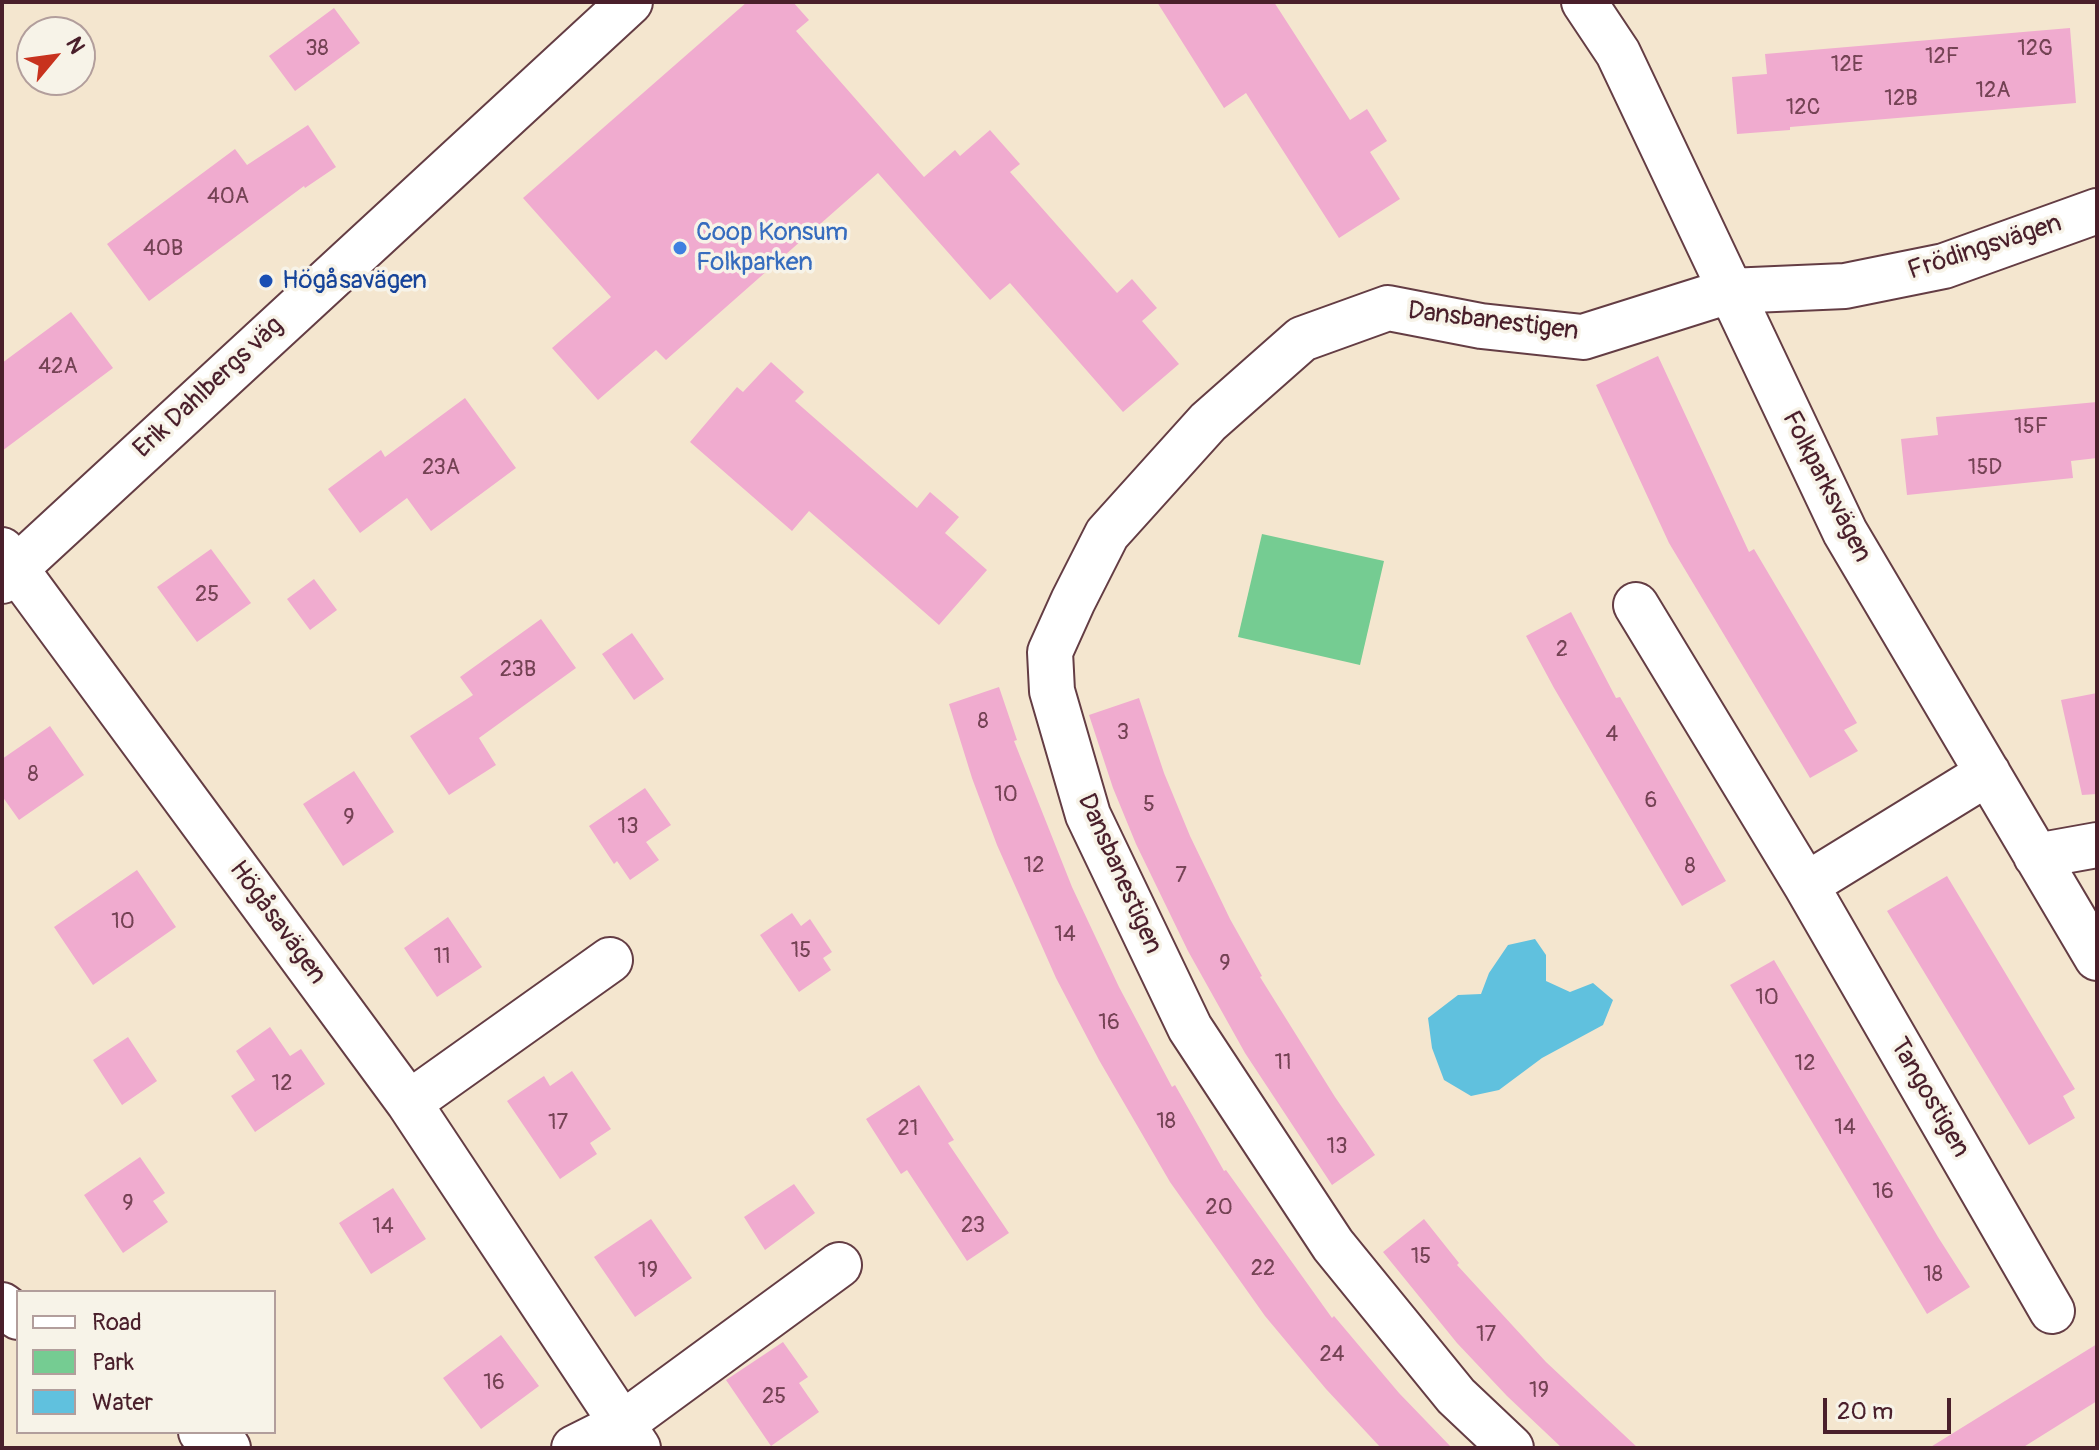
<!DOCTYPE html>
<html>
<head>
<meta charset="utf-8">
<style>
  body { margin:0 }
  #map { position:relative; width:2099px; height:1450px; overflow:hidden; background:#f4e6cf; font-family:Pangolin,sans-serif }
  canvas { display:block }
  .frame { position:absolute; inset:0; border:4px solid #4a1f2b; pointer-events:none }
  .legend { position:absolute; left:16px; top:1290px; width:260px; height:144px; box-sizing:border-box; background:#f7f3e8; border:2px solid #b29e9c; margin:0; padding:10px 14px; list-style:none; font-size:24px; color:#4a1f2b }
  .legend li { display:flex; align-items:center; gap:16px; height:40px }
  .legend b { width:40px; border:2px solid #b29e9c }
  .north { position:absolute; left:16px; top:16px; width:80px; height:80px; box-sizing:border-box; background:#f7f3e8; border:2px solid #b29e9c; border-radius:50%; rotate:61deg; font-size:22px; font-weight:700; line-height:32px; text-align:center; color:#4a1f2b }
  .north::after { content:''; display:block; margin:auto; width:28px; height:36px; background:#c8321e; clip-path:polygon(50% 0,100% 100%,50% 72%,0 100%) }
  .scale { position:absolute; left:1823px; top:1398px; width:128px; height:36px; box-sizing:border-box; border:4px solid #4a1f2b; border-top:0; padding-left:10px; font-size:24px; line-height:28px; white-space:nowrap; color:#4a1f2b; -webkit-text-stroke:6px #f7f3e8; paint-order:stroke }
</style>
</head>
<body>
<div id="map">
<canvas width="2099" height="1450"></canvas>
<div class="frame"></div>
<ul class="legend">
<li><b style="height:10px;background:#fff"></b>Road</li>
<li><b style="height:22px;background:#75cc92"></b>Park</li>
<li><b style="height:22px;background:#60c1de"></b>Water</li>
</ul>
<div class="north">N</div>
<div class="scale">20 m</div>
</div>
<script>
const g = document.querySelector('canvas').getContext('2d');
g.lineJoin = 'round';
function paint(path, color) {
  g.fillStyle = color;
  g.fill(path, 'evenodd');
}
function poly(rows) {
  const path = new Path2D();
  for (const r of rows) {
    path.moveTo(r[0], r[1]);
    for (let i = 2; i < r.length; i += 2) path.lineTo(r[i], r[i + 1]);
  }
  return path;
}
function trace(path, color, width, dash) {
  g.strokeStyle = color;
  g.lineWidth = width;
  g.lineCap = dash ? 'butt' : 'round';
  g.setLineDash(dash || []);
  g.stroke(path);
}
function write(font, color, halo, rows, align = 'center') {
  g.font = font + ' Pangolin,sans-serif';
  g.lineWidth = 7;
  g.setLineDash([]);
  g.textBaseline = 'middle';
  g.strokeStyle = halo;
  g.fillStyle = color;
  for (const [text, x, y, turn = 0] of rows) {
    g.save();
    g.translate(x, y);
    g.rotate((+turn || 0) * Math.PI / 180);
    g.textAlign = isNaN(turn) ? turn : align;
    if (halo) g.strokeText(text, 0, 0);
    g.fillText(text, 0, 0);
    g.restore();
  }
}
paint(poly([
  [1262,534,1384,561,1360,665,1238,637]
]), '#75cc92');
paint(poly([
  [1535,939,1546,955,1546,981,1570,992,1593,983,1613,1000,1603,1025,1542,1058,1499,1090,1471,1096,1444,1080,1432,1048,1428,1018,1458,995,1481,994,1489,973,1508,945]
]), '#60c1de');
paint(poly([
  [747,2,793,2,809,20,796,31,924,177,955,150,960,156,990,130,1020,164,1010,172,1117,293,1132,279,1157,308,1142,321,1179,364,1123,412,1010,283,990,300,878,173,666,360,656,350,598,400,552,348,611,297,523,198],
  [1157,2,1274,2,1350,120,1367,109,1387,141,1370,152,1400,199,1339,238,1246,93,1224,108],
  [334,8,360,43,295,91,269,56],
  [2070,28,2076,103,1790,127,1790,130,1737,134,1732,77,1767,74,1765,54],
  [308,125,336,167,305,188,304,186,149,301,107,244,235,149,247,165],
  [71,312,113,368,2,451,2,363],
  [1658,356,1749,552,1754,549,1857,723,1844,730,1858,751,1810,778,1669,543,1596,385],
  [771,362,804,392,795,401,917,508,930,492,959,517,945,533,987,570,939,625,809,511,792,531,690,442,737,387,743,392],
  [465,398,516,468,431,531,407,498,360,533,328,489,381,450,385,457],
  [2097,402,2097,458,2071,461,2073,478,1907,495,1901,439,1938,435,1936,417],
  [211,549,251,603,197,642,157,587],
  [314,579,337,610,310,630,287,599],
  [1571,612,1616,698,1620,697,1726,881,1682,906,1554,688,1526,636],
  [541,619,576,668,479,738,496,765,449,795,410,736,473,695,460,677],
  [632,633,664,679,634,700,602,654],
  [999,687,1017,740,1014,741,1072,887,1119,987,1172,1087,1175,1085,1224,1171,1226,1170,1332,1318,1334,1316,1399,1393,1452,1448,1381,1448,1326,1389,1265,1316,1170,1182,1099,1060,1056,978,997,845,972,778,949,704],
  [2097,693,2097,794,2082,795,2061,700],
  [1139,698,1164,773,1190,836,1230,919,1262,976,1260,977,1335,1097,1375,1155,1332,1185,1245,1053,1188,951,1136,844,1113,788,1089,715],
  [50,726,84,775,19,820,2,796,2,759],
  [354,771,394,832,343,866,303,804],
  [645,788,671,825,646,842,659,860,630,880,617,861,614,864,589,826],
  [137,870,176,927,93,985,54,927],
  [1947,876,2075,1089,2063,1096,2075,1118,2029,1145,1887,911],
  [792,913,801,926,810,919,832,952,823,958,831,970,799,992,760,935],
  [448,917,482,967,437,997,404,948],
  [1774,960,1938,1237,1970,1287,1927,1314,1730,985],
  [270,1027,290,1056,301,1049,325,1084,255,1132,231,1096,255,1080,236,1051],
  [128,1037,157,1081,122,1105,93,1060],
  [572,1071,611,1129,590,1143,597,1154,560,1179,507,1101,544,1076,550,1086],
  [919,1085,954,1140,948,1143,1009,1233,967,1261,907,1170,901,1174,866,1119],
  [140,1157,165,1193,153,1201,168,1222,123,1253,84,1195],
  [794,1184,815,1213,765,1250,744,1217],
  [393,1188,426,1239,371,1274,339,1223],
  [651,1219,692,1278,635,1317,594,1257],
  [1424,1219,1459,1263,1457,1265,1546,1362,1638,1448,1562,1448,1507,1396,1457,1343,1383,1252],
  [501,1335,539,1386,481,1429,443,1378],
  [783,1342,808,1377,799,1383,819,1412,771,1446,726,1380],
  [2097,1344,2097,1401,2022,1448,1929,1448]
]), '#f0abcf');
const minor = poly([
  [1584,2,1618,53,1845,532,2097,958],
  [2,550,409,1103,638,1448],
  [2,581,630,2],
  [1636,605,1806,885,2052,1311],
  [2036,856,2097,845],
  [1806,885,1988,773],
  [409,1103,610,960],
  [2,1305,18,1317],
  [201,1432,228,1448],
  [574,1448,622,1424,839,1265],
  [1511,1448,1456,1396,1333,1245,1190,1028,1088,815,1052,691,1050,652,1073,601,1107,534,1208,422,1302,339,1388,308,1481,326,1583,337,1729,291,1845,286,1944,266,2097,211]
]);
trace(minor, '#643d44', 48);
trace(minor, '#fff', 44);
for (const [x, y, r, color] of [
  [680,248,8,"#3f7fe0"],
  [266,281,8,"#1a4fb4"]
]) {
  const dot = new Path2D();
  dot.arc(x, y, r, 0, 2 * Math.PI);
  g.fillStyle = color;
  g.fill(dot);
  trace(dot, '#f7f3e8', 3);
}
write('22px', '#744254', null, [
  ["38",317,49],
  ["12G",2035,49],
  ["12F",1942,57],
  ["12E",1847,65],
  ["12A",1993,91],
  ["12B",1901,99],
  ["12C",1803,108],
  ["40A",228,197],
  ["40B",163,249],
  ["42A",58,367],
  ["15F",2031,427],
  ["23A",441,468],
  ["15D",1985,468],
  ["25",207,595],
  ["2",1562,650],
  ["23B",518,670],
  ["8",983,722],
  ["3",1123,733],
  ["4",1612,735],
  ["8",33,775],
  ["10",1006,795],
  ["6",1651,801],
  ["5",1149,805],
  ["9",349,818],
  ["13",628,827],
  ["12",1034,866],
  ["8",1690,867],
  ["7",1181,876],
  ["10",123,922],
  ["14",1065,935],
  ["15",801,951],
  ["11",442,957],
  ["9",1225,964],
  ["10",1767,998],
  ["16",1109,1023],
  ["11",1283,1063],
  ["12",1805,1064],
  ["12",282,1084],
  ["18",1166,1122],
  ["17",558,1123],
  ["14",1845,1128],
  ["21",908,1129],
  ["13",1337,1147],
  ["16",1883,1192],
  ["9",128,1204],
  ["20",1219,1208],
  ["23",973,1226],
  ["14",383,1227],
  ["15",1421,1257],
  ["22",1263,1269],
  ["19",648,1271],
  ["18",1933,1275],
  ["17",1486,1335],
  ["24",1332,1355],
  ["16",494,1383],
  ["19",1539,1391],
  ["25",774,1397]
]);
write('26px', '#366cbe', '#f7f3e8', [
  ["Coop Konsum",696,233],
  ["Folkparken",696,263]
], 'left');
write('26px', '#4a1f2b', '#f7f3e8', [
  ["Frödingsvägen",1985,248,-18],
  ["Dansbanestigen",1493,322,7],
  ["Erik Dahlbergs väg",209,388,-43],
  ["Folkparksvägen",1826,487,63],
  ["Dansbanestigen",1119,874,66],
  ["Högåsavägen",277,923,54],
  ["Tangostigen",1929,1098,60]
]);
write('26px', '#164399', '#f7f3e8', [
  ["Högåsavägen",282,281]
], 'left');
</script>
</body>
</html>
